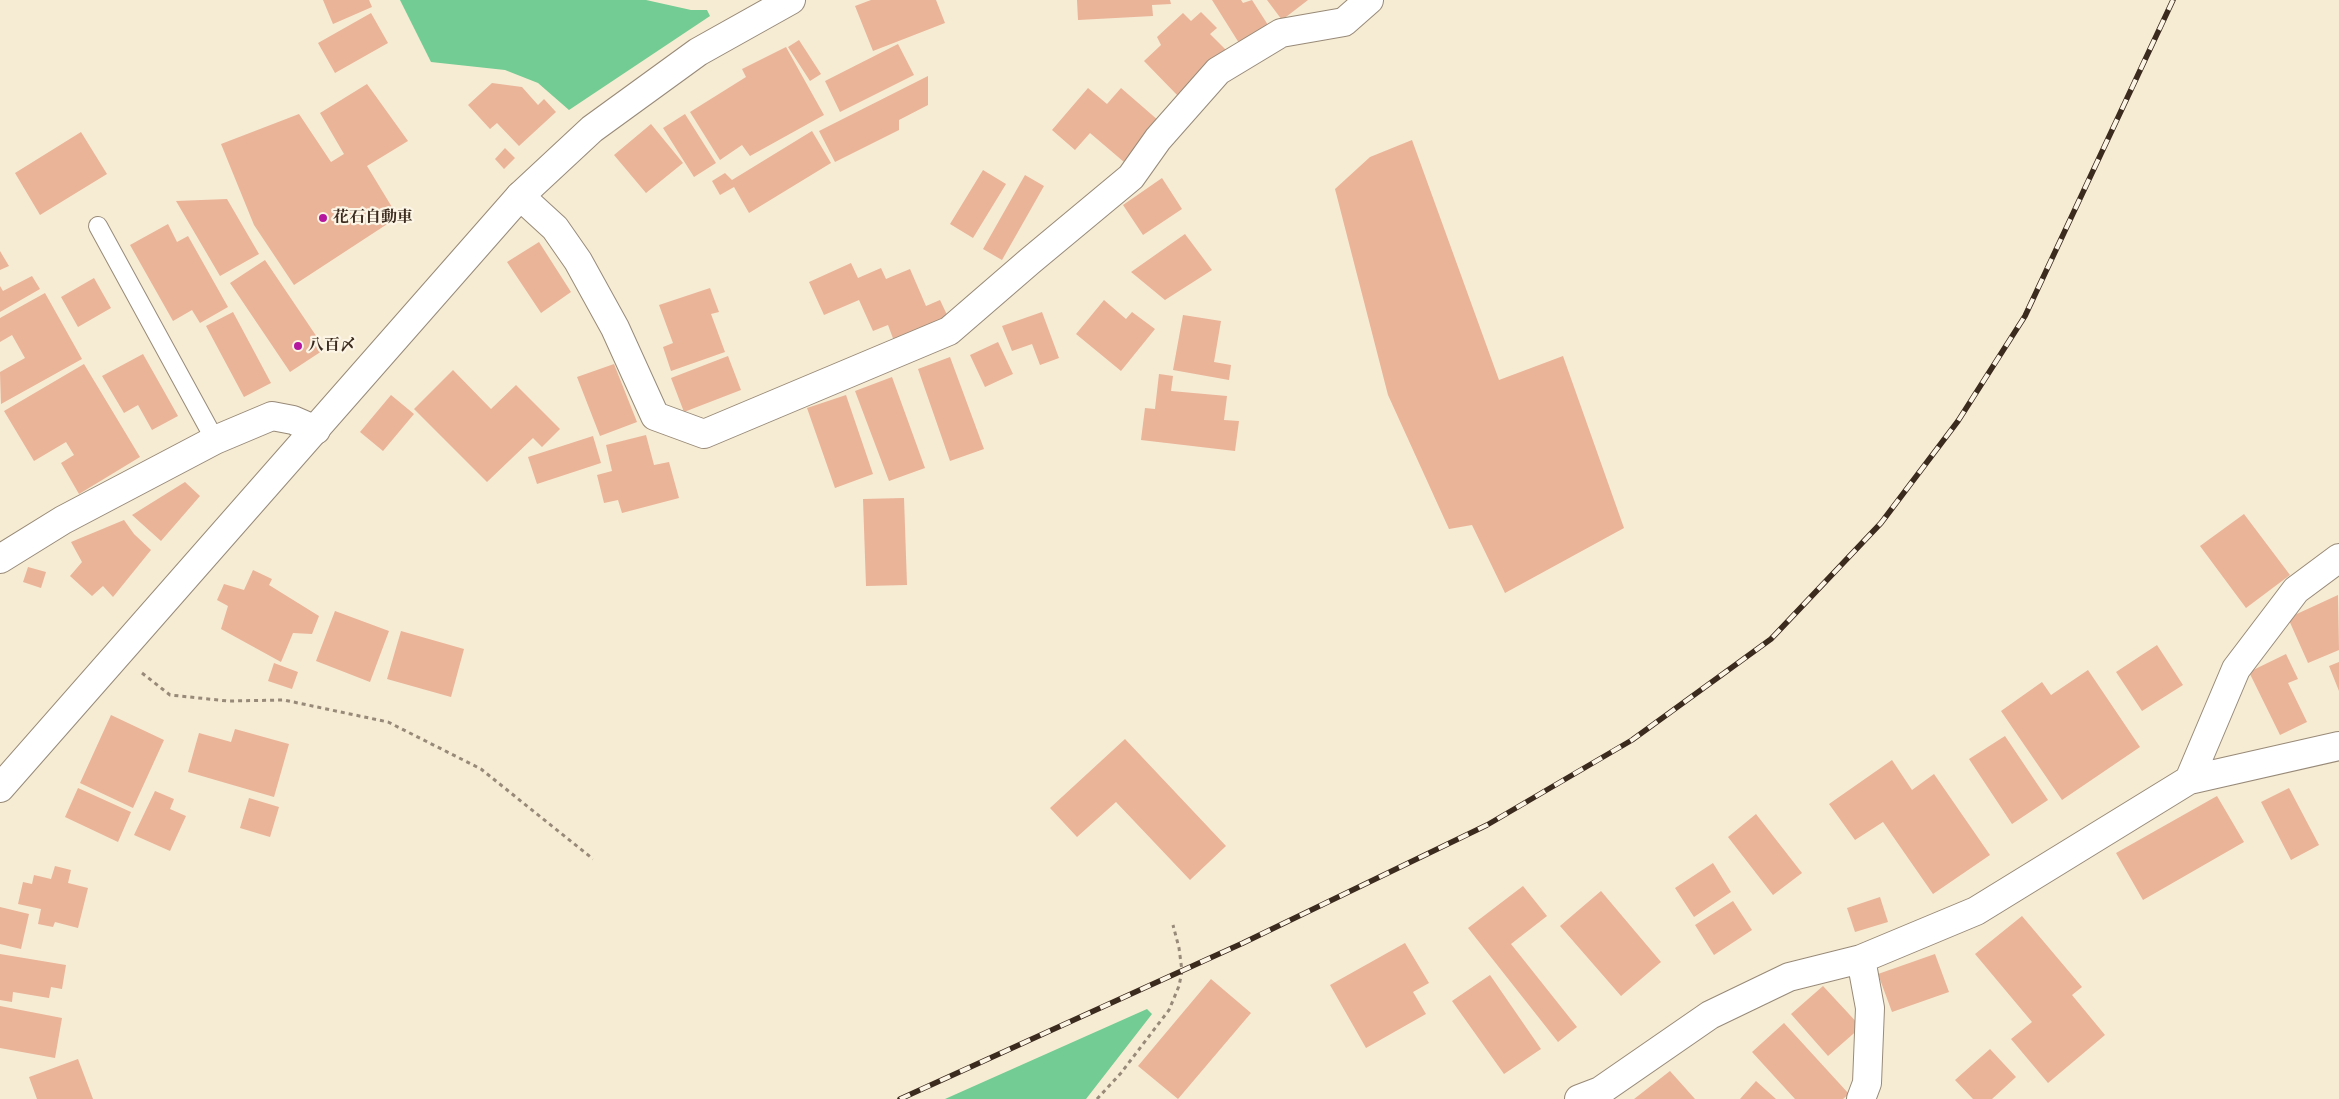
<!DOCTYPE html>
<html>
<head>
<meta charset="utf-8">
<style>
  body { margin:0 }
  canvas { display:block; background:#f6ebd3 }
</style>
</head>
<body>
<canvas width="2339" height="1099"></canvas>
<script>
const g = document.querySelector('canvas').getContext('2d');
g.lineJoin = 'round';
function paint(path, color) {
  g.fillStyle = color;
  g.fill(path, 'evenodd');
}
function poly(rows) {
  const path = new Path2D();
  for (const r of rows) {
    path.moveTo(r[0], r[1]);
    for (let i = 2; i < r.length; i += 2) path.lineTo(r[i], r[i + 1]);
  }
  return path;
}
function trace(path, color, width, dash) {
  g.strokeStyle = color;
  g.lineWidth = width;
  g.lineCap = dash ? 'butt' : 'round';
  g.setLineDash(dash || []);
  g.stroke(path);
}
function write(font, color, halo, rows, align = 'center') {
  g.font = font + ' "Libre Bodoni","Noto Serif JP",serif';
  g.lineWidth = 4.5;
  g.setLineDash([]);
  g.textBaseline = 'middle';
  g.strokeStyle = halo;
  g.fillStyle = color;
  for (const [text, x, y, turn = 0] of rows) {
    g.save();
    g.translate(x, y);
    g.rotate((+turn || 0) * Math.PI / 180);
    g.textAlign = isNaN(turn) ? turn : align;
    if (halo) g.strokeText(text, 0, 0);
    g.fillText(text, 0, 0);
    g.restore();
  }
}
paint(poly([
  [400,0,646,0,691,10,707,10,710,16,569,110,538,83,505,70,431,62],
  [1147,1009,1152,1014,1086,1099,945,1099]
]), '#72cc93');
paint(poly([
  [323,0,369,0,372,7,333,24],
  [871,0,936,0,945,23,873,51,855,6],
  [1077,0,1170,0,1171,4,1152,5,1153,16,1078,20],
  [1212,0,1241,0,1243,3,1252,0,1268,25,1239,43],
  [1267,0,1308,0,1282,20],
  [1201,12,1217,28,1210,34,1227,51,1179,97,1144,61,1161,45,1157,37,1183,13,1191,21],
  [371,13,388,43,335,73,318,43],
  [799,40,821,74,810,81,788,47],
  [898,44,914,75,840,112,825,81],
  [786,47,824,115,750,156,742,145,720,160,690,112,746,77,742,69],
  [928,76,928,105,899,120,899,130,835,162,819,131],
  [492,83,522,87,538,105,544,99,556,112,519,146,497,123,490,129,468,105],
  [367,84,408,141,367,166,398,217,294,285,254,225,221,144,299,114,331,162,344,154,320,113],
  [1088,88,1107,104,1121,88,1159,121,1124,162,1090,133,1075,150,1052,130],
  [685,114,716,163,694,177,663,128],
  [651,124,683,163,646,193,614,155],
  [812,131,831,163,749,213,734,187,720,195,712,181,725,173,732,180],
  [81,132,107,174,40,215,15,173],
  [1412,140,1499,380,1563,356,1624,528,1505,593,1472,525,1449,529,1388,395,1335,189,1370,157],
  [505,148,515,158,504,169,495,159],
  [983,170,1006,184,973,238,950,224],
  [1025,175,1044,186,1002,260,983,249],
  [1162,178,1182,209,1143,235,1123,205],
  [227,199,259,254,220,276,176,201],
  [168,224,177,242,188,236,228,307,200,323,192,310,173,321,130,245],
  [1185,234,1212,270,1165,300,1131,272],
  [539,242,571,292,541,313,507,262],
  [0,251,9,266,0,270],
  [265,260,325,349,290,372,230,283],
  [851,263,858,278,881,268,886,279,910,269,926,306,940,300,948,317,894,341,888,325,873,331,859,300,824,315,809,282],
  [32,276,40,289,0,312,0,286,3,291],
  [94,278,111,308,78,327,61,297],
  [710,288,719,312,711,314,725,352,671,371,663,347,673,343,659,305],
  [45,293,82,359,1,404,0,372,25,358,12,335,0,342,0,318],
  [1104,300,1126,319,1132,312,1155,329,1121,371,1076,334],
  [233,312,271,383,244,397,206,326],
  [1042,312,1059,358,1040,365,1032,344,1012,351,1002,326],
  [1183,315,1221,321,1214,362,1231,365,1229,380,1173,370],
  [998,342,1013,374,985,387,970,355],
  [143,354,178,416,152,430,138,405,124,413,102,376],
  [728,356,741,390,684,412,671,378],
  [950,357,984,449,950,461,918,369],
  [84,364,140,457,79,494,61,463,74,455,66,442,34,461,4,411],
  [614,364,637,422,600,436,577,377],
  [453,370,491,409,516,385,560,429,542,447,533,438,487,482,414,409],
  [1159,374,1173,376,1171,391,1227,396,1224,420,1239,421,1235,451,1141,440,1145,408,1155,409],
  [892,377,925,468,889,481,855,391],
  [391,395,414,414,383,451,360,432],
  [846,395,873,474,835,488,807,408],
  [646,435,654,465,669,462,679,498,622,513,618,500,604,503,597,475,612,471,606,445],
  [593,436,601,463,537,484,528,457],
  [185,482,200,496,161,541,132,515],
  [904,498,907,585,866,586,863,499],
  [2244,514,2290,575,2246,608,2200,546],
  [124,520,134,534,151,550,113,597,103,586,92,596,70,576,82,562,71,542],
  [28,567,46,572,41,588,23,582],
  [253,570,272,579,269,585,319,616,312,634,293,633,281,662,221,629,228,606,217,600,224,584,244,590],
  [2338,595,2339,650,2308,663,2288,618],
  [335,611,389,631,370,682,316,661],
  [401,631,464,649,451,697,387,679],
  [2157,645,2183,685,2142,711,2116,672],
  [2286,654,2298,679,2288,683,2307,722,2280,735,2249,672],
  [2339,662,2339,691,2329,666],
  [274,663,298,672,292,689,268,681],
  [2088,670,2140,747,2062,800,2001,711,2042,682,2051,695],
  [111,715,164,740,133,808,80,783],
  [235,729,289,744,274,797,188,772,199,733,231,742],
  [2005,736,2048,800,2012,824,1969,759],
  [1125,739,1226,846,1190,880,1116,802,1077,837,1050,808],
  [1892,760,1912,790,1934,774,1990,855,1933,894,1883,822,1855,840,1829,804],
  [78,788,131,812,118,842,65,817],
  [2289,788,2319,845,2291,860,2261,802],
  [155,791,174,799,170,809,186,816,170,851,134,835],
  [2217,796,2244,842,2143,900,2116,853],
  [249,798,279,807,270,837,240,828],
  [1756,814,1802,873,1773,895,1728,837],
  [1713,863,1731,892,1694,917,1675,888],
  [55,866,71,870,68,883,88,888,78,928,55,922,53,927,38,924,41,909,18,904,23,882,32,884,34,875,51,879],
  [1523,886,1547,916,1511,944,1577,1027,1558,1042,1468,928],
  [1601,891,1661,962,1621,996,1560,926],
  [1880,897,1888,922,1855,932,1847,908],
  [1733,901,1752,930,1714,955,1695,925],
  [0,907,29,914,21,949,0,944],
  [2022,916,2082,987,2072,995,2105,1035,2048,1083,2011,1039,2032,1022,1975,954],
  [1405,943,1429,983,1413,992,1426,1014,1366,1048,1330,985],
  [0,954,66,965,62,989,51,987,49,998,13,992,12,1002,0,1000],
  [1935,954,1949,992,1892,1012,1878,974],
  [1490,975,1541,1049,1504,1074,1452,1001],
  [1211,979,1251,1013,1178,1099,1138,1066],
  [1823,986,1861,1027,1828,1056,1791,1014],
  [0,1006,62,1018,55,1058,0,1048],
  [1784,1023,1849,1094,1843,1099,1795,1099,1752,1052],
  [1990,1049,2016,1077,1992,1099,1973,1099,1955,1080],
  [78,1059,93,1099,37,1099,29,1077],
  [1670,1071,1695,1099,1634,1099],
  [1756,1081,1776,1099,1740,1099]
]), '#eab499');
const service = poly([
  [98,226,215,440]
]);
const minor = poly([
  [520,196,555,228,578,261,615,328,655,416,704,434,949,331,1030,261,1131,177,1158,139,1218,71,1281,33,1344,22,1369,0],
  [0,559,63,520,215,440,272,416,293,420,316,430],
  [2189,780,2236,669,2296,590,2339,558],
  [1861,959,1870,1008,1867,1083,1861,1099],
  [1579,1099,1600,1091,1710,1015,1789,977,1861,959,1976,911,2189,780,2339,746]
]);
const tertiary = poly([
  [0,788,520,196,592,129,698,52,791,0]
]);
trace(service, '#988a78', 20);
trace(minor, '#988a78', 30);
trace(tertiary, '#988a78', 30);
trace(poly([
  [142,673,170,695,228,701,284,700,388,722,481,769,593,859],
  [1097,1099,1121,1073,1169,1010,1179,986,1182,971,1179,948,1173,925]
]), '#988a78', 3, [4, 4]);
trace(service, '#fff', 18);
trace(minor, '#fff', 28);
trace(tertiary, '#fff', 28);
const rail = poly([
  [900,1099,1243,943,1487,825,1632,740,1771,639,1881,523,1958,421,2025,316,2173,0]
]);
trace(rail, '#3b2a1e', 5.5);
trace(rail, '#fcf5e5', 4, [11]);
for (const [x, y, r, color] of [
  [323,218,5,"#b5179e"],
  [298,346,5,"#b5179e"]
]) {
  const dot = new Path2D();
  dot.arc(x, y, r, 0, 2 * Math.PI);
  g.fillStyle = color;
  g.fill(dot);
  trace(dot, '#fcf5e5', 2);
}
write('bold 16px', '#3b2a1e', '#fcf5e5', [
  ["花石自動車",333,218],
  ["八百〆",308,346]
], 'left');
</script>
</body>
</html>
